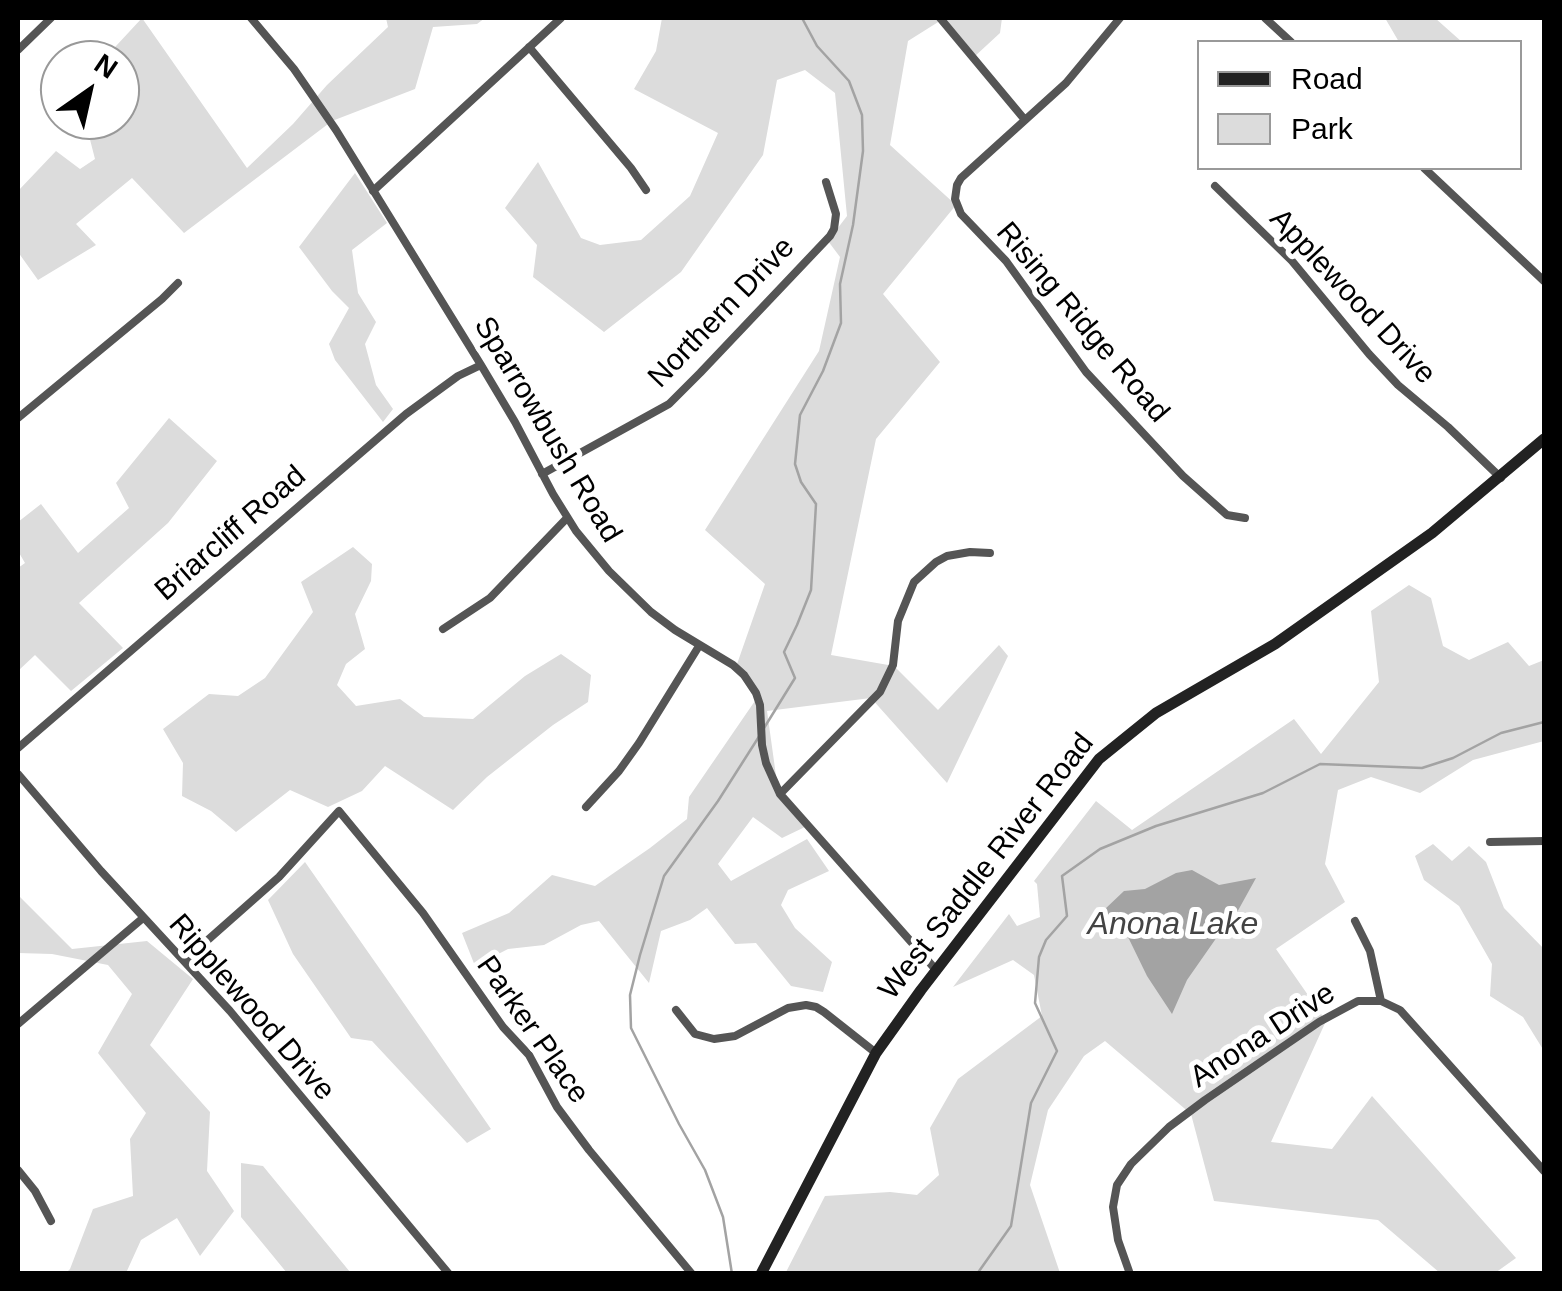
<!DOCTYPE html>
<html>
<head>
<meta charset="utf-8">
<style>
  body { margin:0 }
  #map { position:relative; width:1562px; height:1291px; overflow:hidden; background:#fff; font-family:Helvetica,sans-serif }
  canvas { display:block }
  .frame { position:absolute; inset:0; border:20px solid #000; pointer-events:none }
  .legend { position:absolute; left:1197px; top:40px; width:325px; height:130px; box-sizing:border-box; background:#fff; border:2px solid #999; margin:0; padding:12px 18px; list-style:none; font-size:30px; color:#000 }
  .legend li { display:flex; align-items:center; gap:20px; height:50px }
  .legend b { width:50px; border:2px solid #999 }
  .north { position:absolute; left:40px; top:40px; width:100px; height:100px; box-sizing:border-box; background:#fff; border:2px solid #999; border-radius:50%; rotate:34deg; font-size:28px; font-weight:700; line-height:40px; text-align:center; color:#000 }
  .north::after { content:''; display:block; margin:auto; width:35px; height:45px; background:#000; clip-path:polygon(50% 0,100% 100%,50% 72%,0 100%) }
</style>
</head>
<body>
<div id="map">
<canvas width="1562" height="1291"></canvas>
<div class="frame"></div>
<ul class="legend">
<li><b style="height:12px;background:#222"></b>Road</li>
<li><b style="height:28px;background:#dcdcdc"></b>Park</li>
</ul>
<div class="north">N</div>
</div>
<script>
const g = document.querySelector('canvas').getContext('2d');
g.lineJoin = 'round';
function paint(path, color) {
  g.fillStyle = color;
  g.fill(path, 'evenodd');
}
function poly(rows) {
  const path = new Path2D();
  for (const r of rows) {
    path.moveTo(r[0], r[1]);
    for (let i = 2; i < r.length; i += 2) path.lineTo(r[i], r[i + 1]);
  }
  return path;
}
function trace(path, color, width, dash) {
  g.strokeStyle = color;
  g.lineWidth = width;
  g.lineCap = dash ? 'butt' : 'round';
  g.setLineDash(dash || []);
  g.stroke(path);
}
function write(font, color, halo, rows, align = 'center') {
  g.font = font + ' Helvetica,sans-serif';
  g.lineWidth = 10;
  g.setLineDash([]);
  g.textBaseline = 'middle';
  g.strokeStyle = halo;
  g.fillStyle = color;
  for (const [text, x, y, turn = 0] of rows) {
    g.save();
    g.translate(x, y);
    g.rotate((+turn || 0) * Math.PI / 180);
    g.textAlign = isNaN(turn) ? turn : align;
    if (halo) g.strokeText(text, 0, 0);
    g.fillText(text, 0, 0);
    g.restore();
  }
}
paint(poly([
  [142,18,247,168,293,124,327,85,388,27,386,18,485,18,477,24,433,27,415,89,332,121,184,233,132,178,76,224,96,245,38,280,18,252,18,191,56,151,80,169,95,159,85,120,120,120,120,60,103,60],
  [662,18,1002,18,1000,33,974,57,943,19,908,41,890,145,956,205,883,294,940,362,876,439,831,655,894,666,938,710,999,645,1008,656,947,783,871,698,767,711,779,797,807,826,782,838,753,817,718,864,731,881,807,839,829,871,788,890,781,905,795,928,832,962,823,992,791,986,756,943,735,944,707,908,690,920,661,931,649,983,599,921,581,925,544,945,508,949,475,966,462,933,509,913,552,875,595,886,650,848,687,819,689,797,759,695,736,667,765,584,705,530,819,351,840,257,828,241,847,216,835,93,805,70,777,80,763,155,681,272,604,332,533,277,537,245,505,208,538,162,581,238,600,245,641,240,690,196,718,133,634,89,656,51],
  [1385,18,1435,18,1462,42,1399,42],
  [355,173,387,223,352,250,358,293,376,322,365,344,376,385,393,409,383,422,335,360,329,344,349,308,332,291,299,247],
  [169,418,217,461,168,523,79,603,123,648,71,691,35,655,18,671,18,568,25,563,18,551,18,522,41,504,78,553,129,508,116,483],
  [353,547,372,564,371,581,355,614,365,649,346,664,337,685,356,706,400,699,424,717,473,719,525,676,561,654,591,675,588,702,553,725,487,777,453,810,385,766,362,791,328,807,290,790,236,832,211,811,182,796,183,763,163,729,209,694,238,696,265,678,313,612,301,582],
  [1409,585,1431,598,1443,646,1469,660,1508,642,1529,666,1544,660,1544,741,1473,760,1420,793,1371,777,1338,790,1325,864,1345,902,1276,949,1326,1021,1271,1142,1332,1149,1372,1096,1516,1258,1495,1273,1440,1273,1378,1220,1214,1201,1191,1114,1105,1041,1084,1056,1048,1110,1030,1185,1060,1273,785,1274,825,1196,890,1192,917,1195,939,1175,930,1128,958,1079,1042,1016,1034,975,1013,960,953,987,1009,914,1017,926,1040,917,1037,884,1034,881,1096,801,1132,830,1294,719,1321,754,1379,682,1371,611],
  [1433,844,1452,861,1469,846,1486,862,1504,908,1544,949,1544,1051,1523,1017,1490,996,1492,964,1459,906,1424,880,1415,856],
  [305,862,426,1035,491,1129,467,1143,372,1041,351,1038,293,954,268,900],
  [18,895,72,949,147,941,193,979,150,1045,210,1112,207,1171,234,1211,200,1256,177,1218,141,1240,126,1273,66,1273,70,1269,93,1209,133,1196,130,1139,146,1113,98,1053,132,994,108,965,52,954,18,953],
  [241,1163,263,1166,350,1272,349,1273,287,1273,241,1217]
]), '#dcdcdc');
paint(poly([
  [1192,870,1219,885,1256,878,1230,925,1217,937,1187,980,1172,1014,1147,976,1129,939,1104,910,1124,891,1145,889,1176,873]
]), '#a3a3a3');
trace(poly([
  [764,728,795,678,784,652,797,625,811,590,816,504,801,482,795,464,800,415,823,371,841,323,840,284,853,225,863,151,862,115,849,81,817,46,802,18],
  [732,1274,723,1217,705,1170,679,1124,631,1028,630,995,640,955,664,876,718,801,760,735],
  [977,1274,1011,1226,1031,1103,1057,1051,1035,1003,1039,957,1046,940,1067,916,1062,876,1100,849,1156,826,1263,793,1320,764,1422,768,1453,758,1501,733,1544,722]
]), '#a3a3a3', 2.5);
trace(poly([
  [251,18,294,69,336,130,481,365,515,422,553,494,576,531,609,571,651,612,675,630,733,665,744,675,756,693,760,705,762,745,766,763,780,794,937,971],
  [940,18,1025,120],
  [1120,18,1066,83,961,178,957,185,955,199,961,214,1006,261,1086,372,1183,476,1227,515,1245,518],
  [1265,18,1291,42],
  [529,47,631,168,646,190],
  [18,50,51,18],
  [1424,168,1544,281],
  [1215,186,1292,261,1369,354,1398,385,1448,427,1501,478],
  [373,191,561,18],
  [18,418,162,299,178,283],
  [542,474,669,404,700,373,830,236,834,229,836,214,826,182],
  [443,629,490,598,567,518],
  [18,748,406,414,458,376,481,365],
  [18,774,101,871,230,1011,449,1274],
  [780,794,880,692,893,665,898,621,914,582,936,562,947,556,970,552,990,553],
  [586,807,619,771,639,743,699,646],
  [1490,842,1544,841],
  [1355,921,1370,951,1381,1001],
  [184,961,279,877,339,811,423,913,503,1027,529,1055,557,1107,589,1150,692,1274],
  [676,1010,695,1034,714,1039,735,1036,788,1008,806,1005,816,1007,824,1012,876,1053],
  [18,1024,143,918],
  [18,1170,35,1191,51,1221],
  [1130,1274,1118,1240,1113,1207,1117,1185,1131,1164,1169,1127,1205,1100,1319,1022,1358,1001,1381,1001,1400,1010,1544,1171]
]), '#555', 8);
trace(poly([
  [761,1274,876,1053,921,990,1099,759,1156,713,1275,644,1432,533,1544,439]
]), '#222', 11);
write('30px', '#000', '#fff', [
  ["Applewood Drive",1352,297,47],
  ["Northern Drive",722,313,-46],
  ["Rising Ridge Road",1082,323,50],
  ["Sparrowbush Road",547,430,59],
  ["Briarcliff Road",231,534,-41],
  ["West Saddle River Road",987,867,-52],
  ["Ripplewood Drive",251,1008,49],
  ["Parker Place",532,1030,55],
  ["Anona Drive",1263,1036,-33]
]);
write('italic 32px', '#444', '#fff', [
  ["Anona Lake",1173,925]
]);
</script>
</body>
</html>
